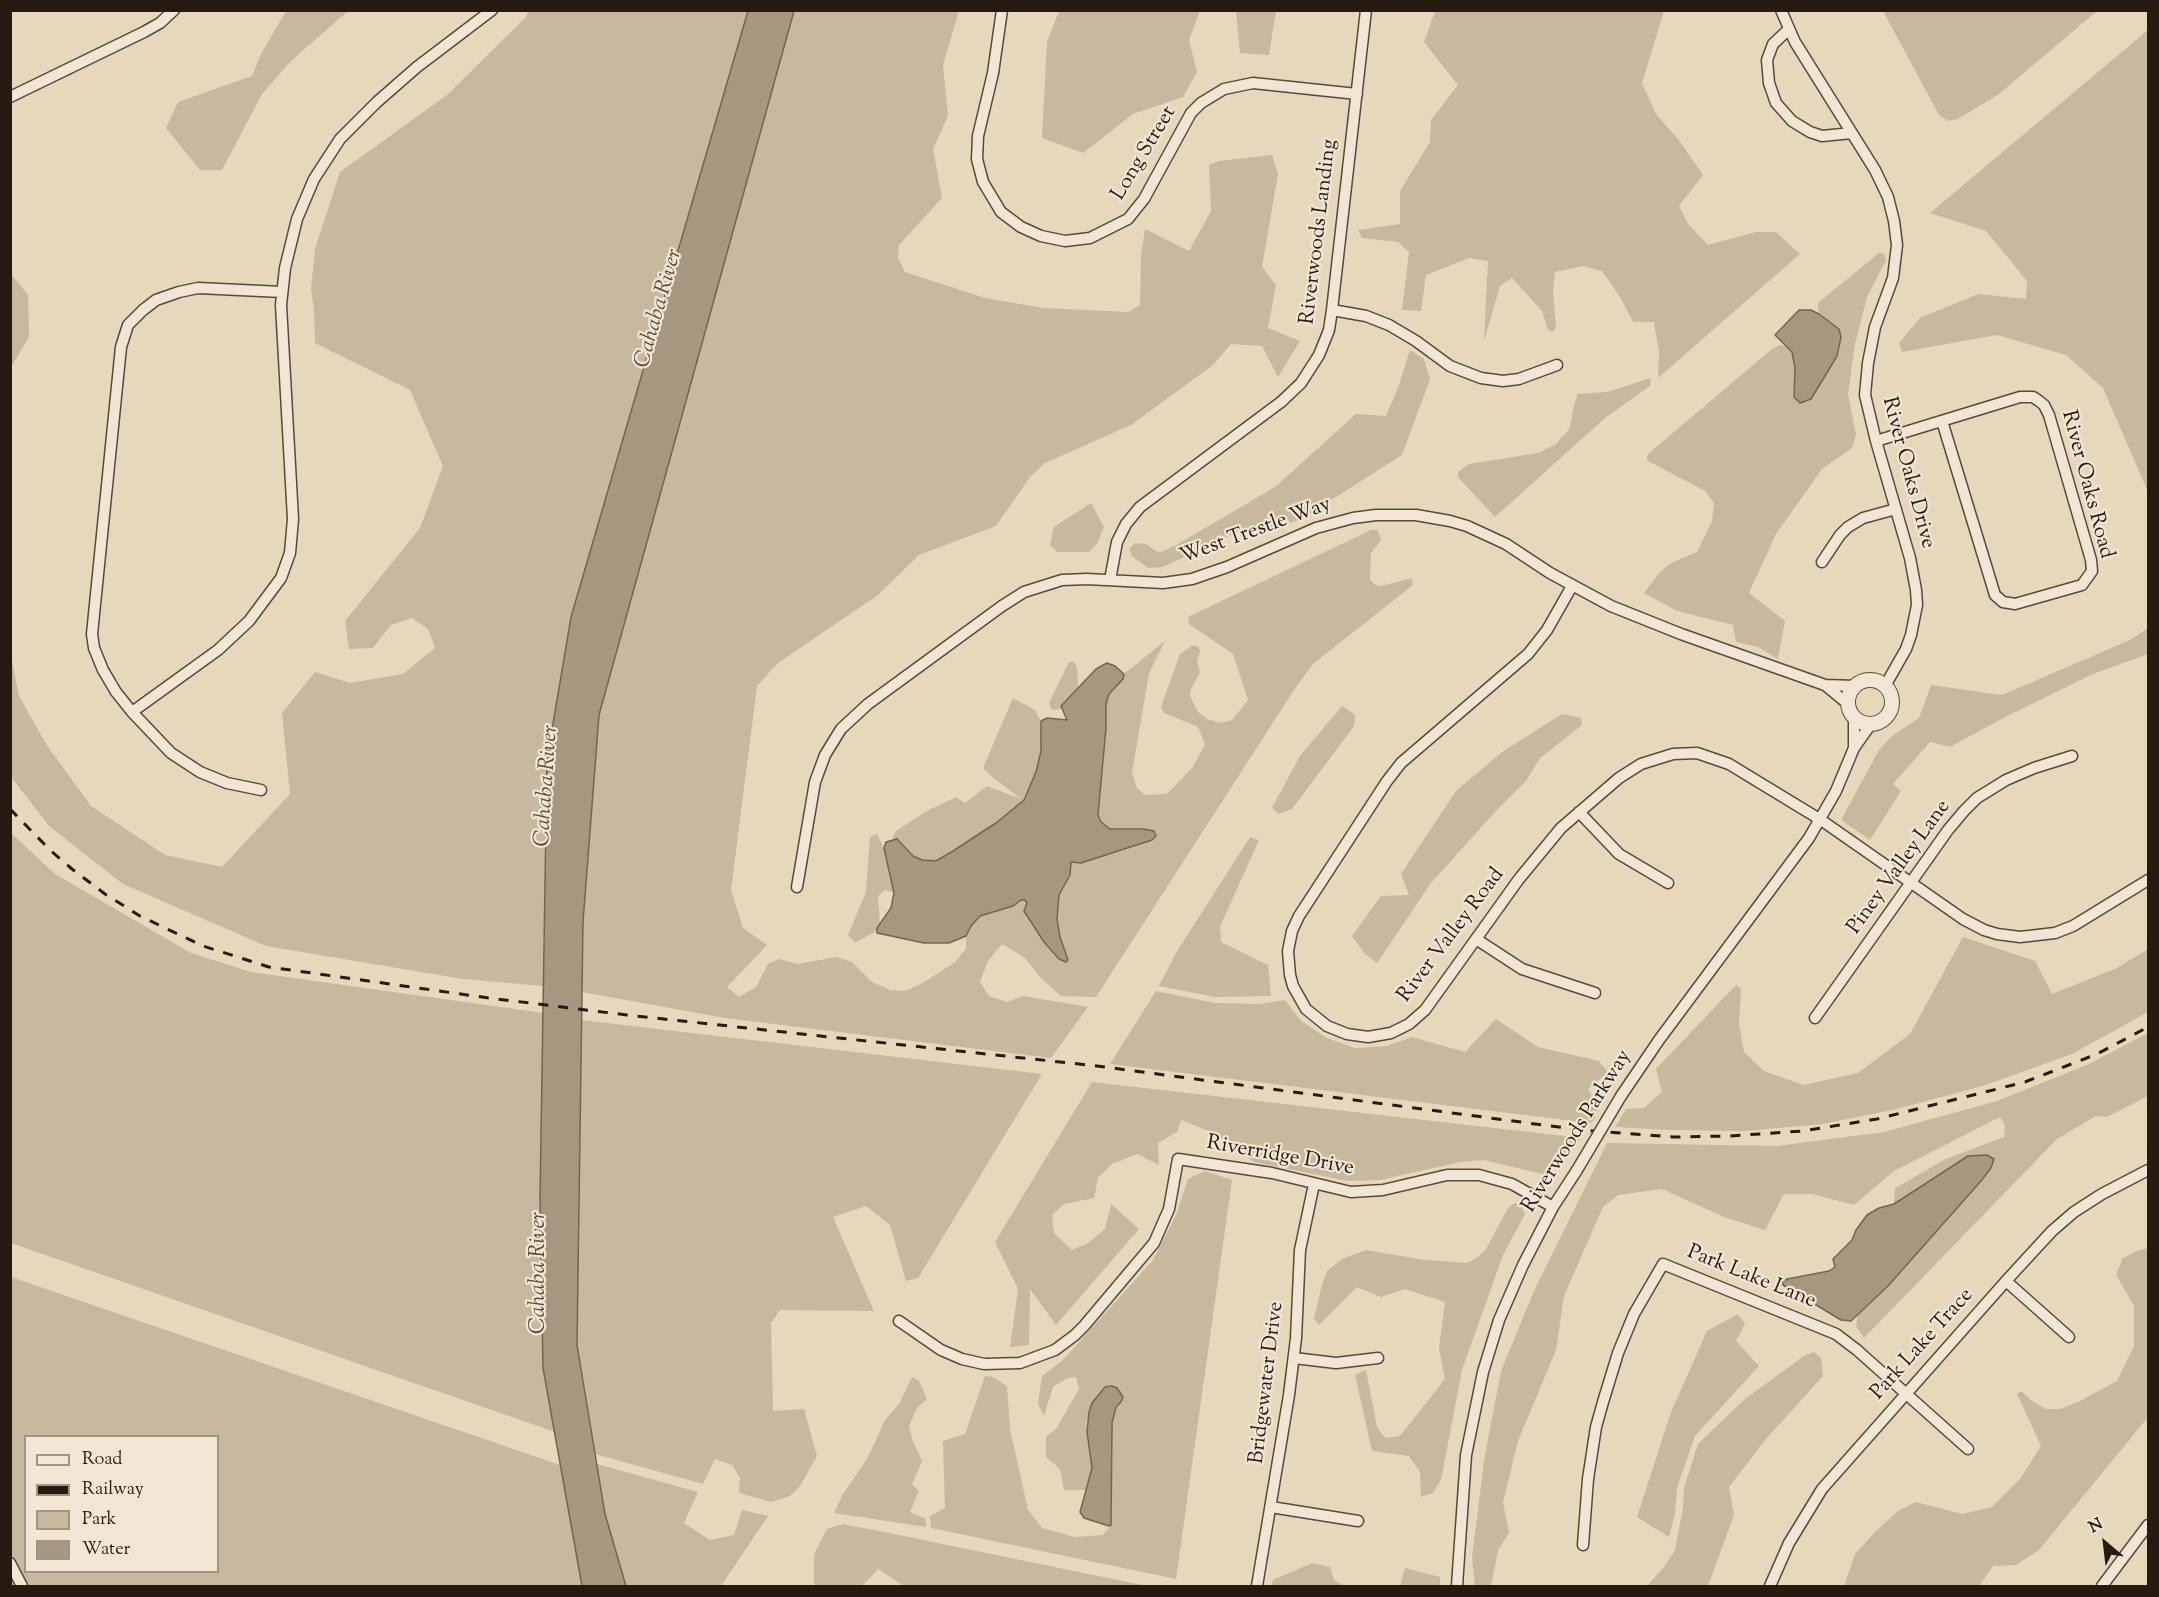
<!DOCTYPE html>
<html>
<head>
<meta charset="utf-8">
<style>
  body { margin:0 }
  #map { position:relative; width:2159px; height:1597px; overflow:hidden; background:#e8d8bb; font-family:"Sorts Mill Goudy",serif }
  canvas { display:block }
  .frame { position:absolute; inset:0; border:12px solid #271a11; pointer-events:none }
  .legend { position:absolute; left:24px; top:1435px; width:195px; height:138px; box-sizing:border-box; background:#f0e6d3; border:2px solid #a09485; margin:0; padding:8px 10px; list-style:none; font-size:18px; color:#271a11 }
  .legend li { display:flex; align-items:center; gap:12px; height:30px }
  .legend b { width:30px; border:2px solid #a09485 }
  .north { position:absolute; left:2075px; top:1513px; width:60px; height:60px; -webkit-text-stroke:4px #f0e6d3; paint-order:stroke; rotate:332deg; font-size:16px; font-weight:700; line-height:24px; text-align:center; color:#271a11 }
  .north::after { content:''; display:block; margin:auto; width:21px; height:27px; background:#271a11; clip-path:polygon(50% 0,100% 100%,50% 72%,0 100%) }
</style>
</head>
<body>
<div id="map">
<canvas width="2159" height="1597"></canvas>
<div class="frame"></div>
<ul class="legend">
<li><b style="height:8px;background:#f0e6d3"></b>Road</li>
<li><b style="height:8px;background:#271a11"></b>Railway</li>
<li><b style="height:16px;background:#c7b89e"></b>Park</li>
<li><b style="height:16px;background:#a69781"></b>Water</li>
</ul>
<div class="north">N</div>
</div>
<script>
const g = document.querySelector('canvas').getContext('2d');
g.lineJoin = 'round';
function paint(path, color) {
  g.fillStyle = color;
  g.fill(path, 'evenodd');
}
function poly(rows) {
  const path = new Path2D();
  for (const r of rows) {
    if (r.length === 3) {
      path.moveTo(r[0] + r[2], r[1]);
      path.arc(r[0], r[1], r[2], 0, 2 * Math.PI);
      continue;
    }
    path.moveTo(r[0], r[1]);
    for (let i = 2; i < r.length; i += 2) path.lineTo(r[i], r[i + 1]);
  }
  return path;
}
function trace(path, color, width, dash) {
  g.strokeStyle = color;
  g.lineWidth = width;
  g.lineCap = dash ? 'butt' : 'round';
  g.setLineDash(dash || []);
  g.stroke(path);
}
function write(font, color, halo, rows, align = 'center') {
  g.font = font + ' "Sorts Mill Goudy",serif';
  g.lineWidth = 4.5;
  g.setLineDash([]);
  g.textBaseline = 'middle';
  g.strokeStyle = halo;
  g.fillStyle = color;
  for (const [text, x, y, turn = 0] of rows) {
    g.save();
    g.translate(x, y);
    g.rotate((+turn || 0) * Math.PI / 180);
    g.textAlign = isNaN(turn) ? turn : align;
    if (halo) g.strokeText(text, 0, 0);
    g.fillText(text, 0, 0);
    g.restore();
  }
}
paint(poly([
  [286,11,348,11,291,61,262,94,222,170,200,170,166,128,178,102,252,76,261,54],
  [529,11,748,11,571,617,547,759,543,986,463,979,266,946,123,884,49,826,11,777,10,652,19,696,46,744,91,806,165,855,222,867,290,794,282,713,315,672,350,683,403,674,435,648,428,629,412,618,391,625,373,648,349,649,345,621,420,528,443,466,410,390,315,343,314,310,311,289,315,249,340,172,447,95,525,18],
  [794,11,959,11,943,65,948,116,933,149,942,198,899,245,898,258,905,272,985,298,1044,308,1128,312,1140,305,1141,255,1145,229,1189,251,1211,211,1209,165,1219,161,1272,155,1278,174,1262,267,1276,285,1268,328,1300,341,1278,377,1262,346,1231,344,1213,365,1131,425,1045,463,1030,477,996,526,919,555,878,595,778,663,757,686,731,890,743,928,767,945,727,987,739,997,756,987,768,964,779,959,798,964,836,957,852,962,872,982,890,990,905,991,921,984,954,963,966,949,966,936,971,926,979,916,1013,906,1021,900,1025,900,1027,903,1024,911,1044,942,1059,959,1068,959,1060,937,1057,919,1059,895,1070,875,1071,862,1081,863,1094,857,1143,829,1110,829,1101,822,1098,815,1106,728,1106,704,1109,694,1123,679,1124,674,1165,641,1149,673,1132,773,1137,788,1145,795,1167,794,1193,767,1205,744,1198,727,1164,713,1161,707,1180,654,1193,645,1198,647,1200,651,1197,661,1200,672,1191,689,1190,696,1198,712,1207,719,1221,723,1232,720,1248,700,1233,654,1189,624,1188,617,1371,530,1378,530,1381,540,1371,553,1370,579,1375,585,1381,586,1412,578,1413,585,1313,664,1294,690,1096,997,1061,996,1039,976,1025,958,1002,944,988,961,980,982,989,996,1007,1002,1023,996,1088,1007,1051,1058,725,1018,582,992,583,922,599,715],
  [1059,11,1200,11,1189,40,1197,72,1183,97,1133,114,1083,153,1042,138,1047,42],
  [1236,11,1276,11,1269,55,1240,53],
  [1435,11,1664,11,1642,83,1656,114,1678,139,1703,175,1679,206,1688,224,1708,245,1756,232,1776,232,1800,254,1658,378,1659,352,1654,322,1633,322,1620,297,1602,271,1583,266,1555,272,1553,291,1556,328,1553,332,1548,330,1542,311,1512,278,1500,286,1484,341,1488,261,1469,258,1426,275,1421,311,1402,310,1409,252,1398,242,1362,238,1358,230,1400,224,1400,191,1430,142,1431,120,1458,85,1424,42],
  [1883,11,2097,11,1999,94,1958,119,1948,121,1939,115],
  [2148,30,2148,492,2103,388,2066,355,1997,335,1902,352,1899,343,1920,318,1978,294,2026,299,2027,281,1986,231,1930,213],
  [1879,253,1884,254,1886,260,1867,297,1855,344,1848,394,1856,435,1852,448,1822,469,1776,534,1749,593,1785,621,1778,659,1758,647,1736,642,1733,625,1677,611,1644,593,1660,572,1671,563,1697,552,1712,521,1714,503,1705,491,1648,461,1647,458,1648,454,1772,349,1780,345,1788,347,1792,352,1795,368,1794,397,1839,329,1819,314,1818,303],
  [11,274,28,295,29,337,11,367],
  [1410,350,1424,359,1430,379,1402,455,1303,518,1266,532,1239,531,1163,567,1148,568,1132,556,1129,549,1135,543,1146,544,1159,553,1178,544,1275,487,1356,414,1386,416,1398,388],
  [1651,378,1650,386,1605,418,1495,517,1458,477,1458,472,1469,464,1538,453,1556,444,1570,428,1574,405,1578,394,1607,392],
  [1091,503,1104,527,1098,542,1089,552,1057,552,1050,545,1054,527],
  [2148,628,2148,654,2093,674,2007,716,1950,747,1930,742,1893,784,1901,791,1870,840,1841,820,1879,750,1892,736,1919,718,1931,685,2002,695,2130,640],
  [1069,662,1074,662,1077,667,1078,688,1061,706,1062,709,1052,710,1049,703],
  [1013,698,1035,710,1041,721,1041,751,1036,772,1024,800,996,823,936,861,922,860,913,856,892,839,896,831,925,812,956,797,965,803,987,786,1021,799,991,776,983,768],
  [1342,706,1355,715,1354,726,1292,809,1279,814,1272,808,1300,756],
  [1562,714,1581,718,1582,725,1540,758,1526,781,1495,812,1431,883,1377,963,1365,954,1352,936,1381,896,1409,895,1401,874,1456,791,1502,752],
  [10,832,55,874,191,953,251,972,543,1013,540,1198,543,1368,555,1432,11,1243],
  [877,834,884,848,894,893,885,890,878,896,880,925,876,931,855,943,848,935,866,892,870,837],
  [1250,837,1259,840,1220,927,1221,942,1268,965,1271,996,1215,997,1159,986,1176,953],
  [1963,937,2035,961,2052,994,2117,968,2148,949,2148,1012,2072,1054,1983,1086,1897,1109,1823,1124,1744,1131,1669,1130,1615,1127,1626,1109,1644,1108,1662,1092,1656,1069,1736,985,1741,989,1739,1024,1744,1052,1764,1071,1803,1085,1858,1073,1910,1034],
  [1156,991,1215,1003,1259,1004,1285,1000,1301,1021,1327,1038,1355,1048,1387,1046,1412,1037,1465,1052,1496,1019,1538,1047,1599,1061,1608,1072,1588,1089,1598,1107,1594,1120,1590,1123,1110,1064],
  [581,1020,1042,1074,918,1278,906,1281,890,1225,866,1206,833,1217,874,1311,780,1310,771,1323,773,1411,804,1409,817,1456,800,1486,790,1496,771,1502,739,1493,740,1478,732,1465,715,1459,703,1484,595,1454,577,1345],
  [2148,1033,2148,1096,2107,1117,2096,1116,2057,1139,1864,1338,1856,1326,1858,1315,1888,1286,1950,1167,1894,1204,1895,1188,1946,1159,2004,1137,2005,1125,2000,1117,1894,1171,1854,1205,1812,1194,1784,1194,1765,1230,1724,1217,1662,1189,1618,1195,1603,1207,1564,1296,1556,1350,1518,1441,1503,1502,1509,1533,1498,1550,1491,1586,1475,1586,1472,1558,1484,1461,1501,1371,1534,1291,1607,1143,1777,1146,1884,1132,1997,1101,2089,1064],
  [1092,1082,1582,1138,1550,1167,1546,1175,1484,1160,1460,1162,1380,1180,1348,1181,1254,1162,1214,1133,1181,1120,1177,1132,1158,1143,1159,1165,1137,1154,1112,1164,1098,1178,1094,1198,1064,1204,1052,1215,1054,1233,1072,1250,1088,1243,1105,1229,1111,1204,1139,1229,1056,1325,1030,1289,1029,1345,1010,1347,1018,1289,995,1242],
  [1205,1171,1232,1180,1176,1579,931,1528,930,1516,945,1508,943,1441,965,1434,985,1376,993,1377,1007,1386,1010,1429,1028,1510,1042,1528,1075,1537,1103,1535,1111,1525,1112,1423,1116,1406,1121,1402,1086,1422,1092,1468,1086,1490,1064,1490,1060,1469,1046,1457,1046,1437,1056,1429,1079,1389,1076,1377,1068,1378,1053,1387,1044,1416,1038,1404,1042,1376,1062,1361,1153,1260,1177,1213,1188,1179],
  [1515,1203,1522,1207,1525,1214,1503,1255,1462,1370,1441,1480,1433,1493,1421,1497,1420,1472,1409,1456,1372,1451,1355,1375,1366,1370,1377,1427,1385,1438,1400,1436,1445,1379,1439,1348,1445,1302,1405,1289,1381,1297,1357,1287,1319,1325,1314,1319,1321,1288,1327,1271,1342,1259,1366,1250,1425,1260,1467,1263,1478,1257,1486,1249,1508,1208],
  [2148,1248,2148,1417,2039,1550,2016,1565,1993,1566,1979,1586,1844,1586,1855,1554,1876,1531,1898,1511,1916,1502,1962,1514,1992,1507,2020,1479,2041,1446,2017,1394,2021,1391,2031,1400,2046,1409,2060,1409,2080,1401,2117,1381,2134,1346,2134,1306,2116,1275,2123,1258,2137,1251],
  [11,1277,560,1465,582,1586,11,1586],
  [26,1436,218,1436,218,1572,26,1572],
  [1738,1314,1745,1324,1736,1341,1759,1366,1695,1436,1677,1488,1675,1514,1669,1537,1637,1517,1671,1412,1707,1331],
  [1814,1352,1821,1358,1823,1376,1766,1439,1729,1487,1734,1515,1708,1586,1647,1586,1664,1567,1675,1550,1683,1508,1684,1488,1698,1444,1745,1399,1804,1356],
  [912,1377,919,1381,927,1399,917,1408,909,1426,912,1439,922,1461,912,1484,919,1491,910,1512,926,1519,926,1527,834,1513,843,1494,867,1459,885,1420,899,1404],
  [597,1464,698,1492,684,1523,710,1540,734,1535,742,1510,768,1516,721,1586,626,1586,605,1514],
  [842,1524,889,1533,1147,1586,904,1586,878,1569,862,1586,816,1586,814,1584,814,1554,827,1529],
  [1312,1563,1330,1567,1334,1580,1345,1586,1271,1586,1273,1580],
  [1405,1568,1440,1577,1440,1586,1400,1586]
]), '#c7b89e');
const water = poly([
  [748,11,794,11,599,715,583,922,577,1345,605,1514,626,1586,582,1586,543,1368,540,1198,547,759,571,617,748,11],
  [1799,310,1811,310,1819,314,1839,329,1841,337,1837,356,1811,399,1800,403,1794,397,1795,368,1792,352,1775,335,1799,310],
  [1107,663,1115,666,1124,674,1123,679,1109,694,1106,704,1106,728,1098,815,1101,822,1110,829,1143,829,1154,831,1156,836,1152,840,1081,863,1071,862,1070,875,1059,895,1057,919,1060,937,1068,960,1066,962,1059,959,1044,942,1024,911,1027,903,1025,900,1021,900,1013,906,980,916,971,926,966,936,949,943,924,943,877,933,877,928,891,908,894,893,884,848,886,842,897,839,913,856,922,860,936,861,953,851,996,823,1024,800,1036,772,1041,751,1041,721,1047,718,1067,720,1061,706,1096,669,1107,663],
  [1987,1155,1994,1159,1991,1168,1981,1181,1888,1286,1851,1321,1841,1320,1783,1285,1782,1282,1787,1279,1829,1271,1835,1267,1833,1259,1852,1240,1856,1230,1867,1215,1879,1208,1894,1204,1968,1156,1987,1155],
  [1112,1386,1117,1388,1123,1397,1121,1402,1116,1407,1112,1423,1111,1525,1109,1526,1084,1518,1080,1512,1092,1468,1087,1432,1089,1412,1092,1403,1105,1387,1112,1386]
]);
paint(water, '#a69781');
trace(water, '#736554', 1.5);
const minor = poly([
  [1002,10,993,73,978,136,977,159,983,182,1001,212,1021,227,1041,236,1065,241,1090,238,1128,219,1144,199,1191,113,1201,103,1224,89,1253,83,1357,94],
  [1781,10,1795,42,1875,170,1888,197,1894,221,1897,245,1893,278,1875,327,1868,363,1865,395,1876,441,1910,558,1916,590,1917,605,1911,635,1906,649,1885,686],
  [1789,29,1773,44,1767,60,1769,83,1776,103,1792,121,1810,132,1822,136,1852,133],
  [10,97,144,32,160,23,174,10],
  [1332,310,1366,316,1389,325,1416,341,1450,366,1481,378,1503,381,1519,379,1557,365],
  [1876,441,1925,426,2020,397,2033,397,2039,401,2044,405,2049,415,2091,560,2092,571,2082,585,2015,604,2003,602,1995,595,1942,421],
  [1822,562,1840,535,1848,527,1863,518,1896,509],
  [1110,580,1117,542,1126,524,1140,507,1281,402,1301,383,1319,355,1329,330,1332,310,1366,10],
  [1572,586,1547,630,1528,654,1401,763,1387,781,1299,916,1292,931,1288,951,1290,975,1293,986,1306,1009,1327,1026,1347,1034,1368,1037,1391,1033,1409,1024,1425,1010,1519,879,1561,828,1619,778,1641,764,1673,754,1697,753,1729,764,1821,820,1963,919,1984,930,1997,934,2020,937,2055,933,2073,926,2148,880],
  [1825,685,1848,704],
  [132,712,218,650,249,621,281,578,290,553,293,519,281,305,285,268,297,219,314,179,340,139,377,102,417,67,492,10],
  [1854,717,1854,748],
  [261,790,227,783,200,772,171,753,132,712,116,692,103,670,94,648,92,634,121,347,128,325,143,310,156,300,179,292,198,288,282,292],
  [1579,812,1619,854,1668,883],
  [797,887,815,782,825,755,841,729,868,704,1002,606,1024,592,1062,580,1087,579,1163,583,1192,579,1227,567,1316,528,1353,518,1376,515,1416,515,1450,521,1467,526,1506,544,1550,573,1611,606,1681,634,1825,685,1856,686],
  [1476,939,1522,969,1595,993],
  [1815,1018,1948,830,1964,811,1977,798,2006,780,2034,768,2072,756],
  [1621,1096,1659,1040,1809,838,1836,791,1854,748,1871,724],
  [2006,1281,2069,1337],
  [899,1321,941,1350,962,1359,984,1364,1020,1363,1055,1350,1075,1335,1084,1326,1154,1243,1169,1209,1178,1159,1272,1173,1351,1192,1383,1190,1447,1175,1479,1175,1512,1184,1553,1207],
  [1294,1358,1336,1363,1378,1358],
  [1271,1507,1358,1521],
  [1583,1545,1588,1479,1596,1427,1603,1402,1618,1353,1634,1314,1663,1264,1836,1334,1857,1350,1968,1449],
  [10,1563,22,1586],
  [1257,1586,1289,1395,1296,1338,1300,1250,1314,1184],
  [1457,1586,1466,1455,1483,1372,1499,1320,1523,1265,1553,1207,1577,1170],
  [1770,1586,1789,1543,1822,1489,2006,1281,2052,1231,2074,1212,2102,1194,2148,1170],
  [2102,1586,2148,1525]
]);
const tertiary = poly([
  [1870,702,22]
]);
trace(minor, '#574a3c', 13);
trace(tertiary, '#574a3c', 16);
trace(minor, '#f0e6d3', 10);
trace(tertiary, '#f0e6d3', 14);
trace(poly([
  [10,809,50,850,72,869,105,894,140,916,203,946,269,967,489,998,627,1015,1097,1066,1581,1130,1674,1137,1729,1136,1803,1131,1877,1119,2025,1082,2097,1054,2148,1027]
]), '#271a11', 3, [10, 10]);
const minorBridge = poly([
  [1577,1170,1621,1096]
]);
trace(minorBridge, '#574a3c', 13, []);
trace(minorBridge, '#f0e6d3', 10);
write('21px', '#271a11', '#f0e6d3', [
  ["Long Street",1145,154,-59],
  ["Riverwoods Landing",1320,232,-83],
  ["River Oaks Drive",1907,473,75],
  ["River Oaks Road",2086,485,75],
  ["West Trestle Way",1256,532,-20],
  ["Piney Valley Lane",1900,868,-54],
  ["River Valley Road",1452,936,-53],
  ["Riverwoods Parkway",1578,1132,-58],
  ["Riverridge Drive",1280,1157,10],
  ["Park Lake Lane",1751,1278,22],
  ["Park Lake Trace",1923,1345,-48],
  ["Bridgewater Drive",1268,1383,-83]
]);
write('italic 22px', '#5a4c3e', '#f0e6d3', [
  ["Cahaba River",660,309,-74],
  ["Cahaba River",548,786,-86],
  ["Cahaba River",540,1273,-90]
]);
</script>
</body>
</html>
